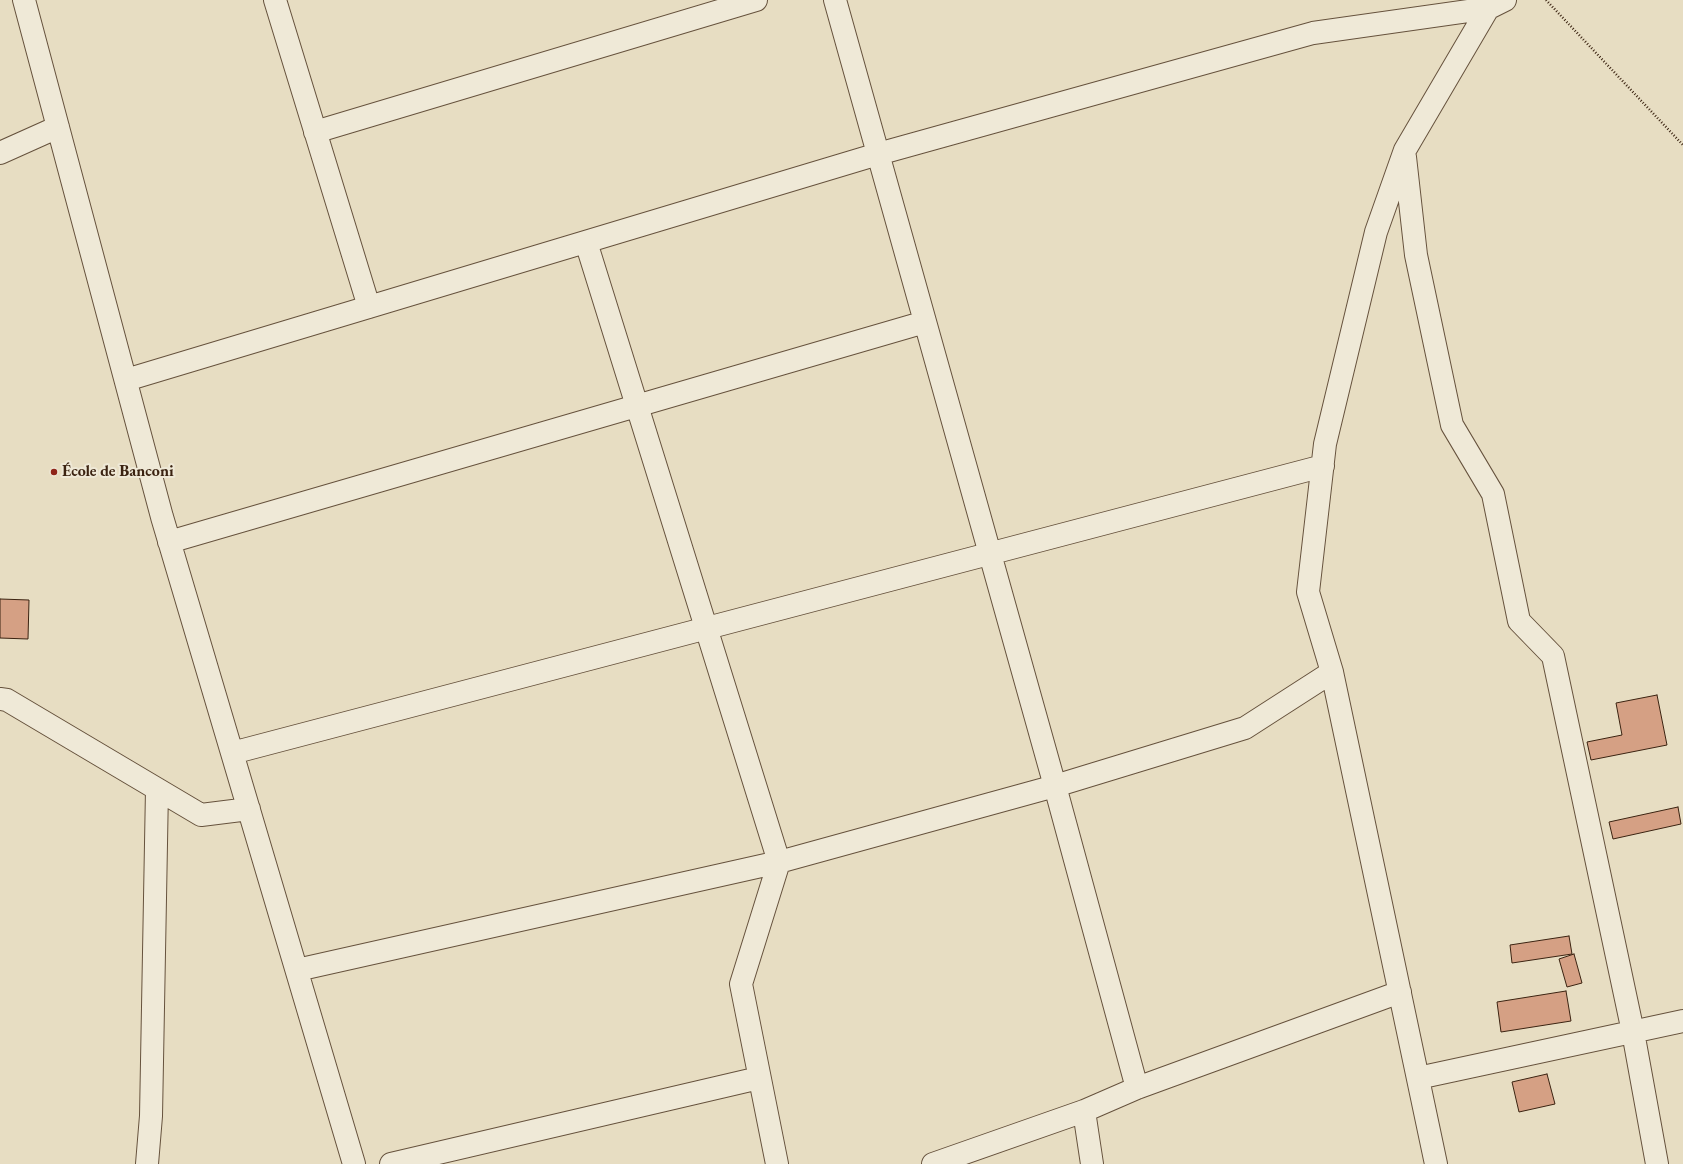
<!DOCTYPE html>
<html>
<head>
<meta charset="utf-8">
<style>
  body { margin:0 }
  canvas { display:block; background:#e7ddc2 }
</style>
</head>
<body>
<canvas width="1683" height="1164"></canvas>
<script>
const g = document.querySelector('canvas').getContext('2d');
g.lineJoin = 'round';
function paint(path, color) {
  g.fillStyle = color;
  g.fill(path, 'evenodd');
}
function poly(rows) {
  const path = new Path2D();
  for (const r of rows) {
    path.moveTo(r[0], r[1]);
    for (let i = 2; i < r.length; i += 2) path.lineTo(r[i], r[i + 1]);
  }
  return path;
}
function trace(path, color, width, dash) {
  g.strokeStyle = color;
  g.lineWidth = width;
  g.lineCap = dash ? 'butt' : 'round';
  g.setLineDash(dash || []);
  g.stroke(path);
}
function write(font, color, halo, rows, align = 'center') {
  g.font = font + ' "EB Garamond",serif';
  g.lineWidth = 4;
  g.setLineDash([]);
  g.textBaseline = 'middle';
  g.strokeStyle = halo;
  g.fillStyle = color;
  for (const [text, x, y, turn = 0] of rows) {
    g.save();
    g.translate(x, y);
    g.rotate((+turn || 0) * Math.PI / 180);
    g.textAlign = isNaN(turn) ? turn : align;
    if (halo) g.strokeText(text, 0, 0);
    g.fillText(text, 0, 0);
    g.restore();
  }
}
const building = poly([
  [0,599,29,600,28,639,0,638,0,599],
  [1657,695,1667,745,1591,760,1587,742,1622,735,1616,703,1657,695],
  [1678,807,1681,824,1613,839,1609,822,1678,807],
  [1569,936,1572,954,1512,963,1510,945,1569,936],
  [1574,954,1582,983,1567,987,1559,959,1574,954],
  [1566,991,1571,1021,1501,1032,1497,1002,1566,991],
  [1547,1074,1555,1104,1519,1112,1512,1082,1547,1074]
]);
paint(building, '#d5a084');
trace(building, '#3b2311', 1);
const minor = poly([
  [24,0,162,517,354,1164],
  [275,0,369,307],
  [835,0,1055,786,1137,1088],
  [315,132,756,0],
  [0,153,58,127],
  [1405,157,1416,255,1452,425,1493,494,1519,621,1553,656,1633,1032,1657,1164],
  [586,242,779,862,741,984,777,1164],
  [126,380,878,154,1313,33,1489,8,1505,0],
  [169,542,925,322],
  [0,699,7,700,201,815,249,809],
  [232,753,1323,466],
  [297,970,779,862,1055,786,1245,728,1332,672],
  [1418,1078,1683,1021],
  [1084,1111,1092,1164],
  [147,1164,151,1116,157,789],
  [391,1164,759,1078],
  [933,1164,1084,1111,1137,1088,1400,992],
  [1436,1164,1332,672,1308,592,1325,444,1376,232,1405,150,1493,0]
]);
trace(minor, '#66523d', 24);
trace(poly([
  [1546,0,1683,145]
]), '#3b2311', 2.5, [1, 2]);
trace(minor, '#efe9d7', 22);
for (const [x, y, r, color] of [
  [54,472,4,"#8f2418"]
]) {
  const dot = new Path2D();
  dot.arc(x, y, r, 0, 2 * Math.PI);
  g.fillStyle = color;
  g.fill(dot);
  trace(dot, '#efe9d7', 1.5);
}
write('bold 16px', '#3b2311', '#efe9d7', [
  ["École de Banconi",62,472]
], 'left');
</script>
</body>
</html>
